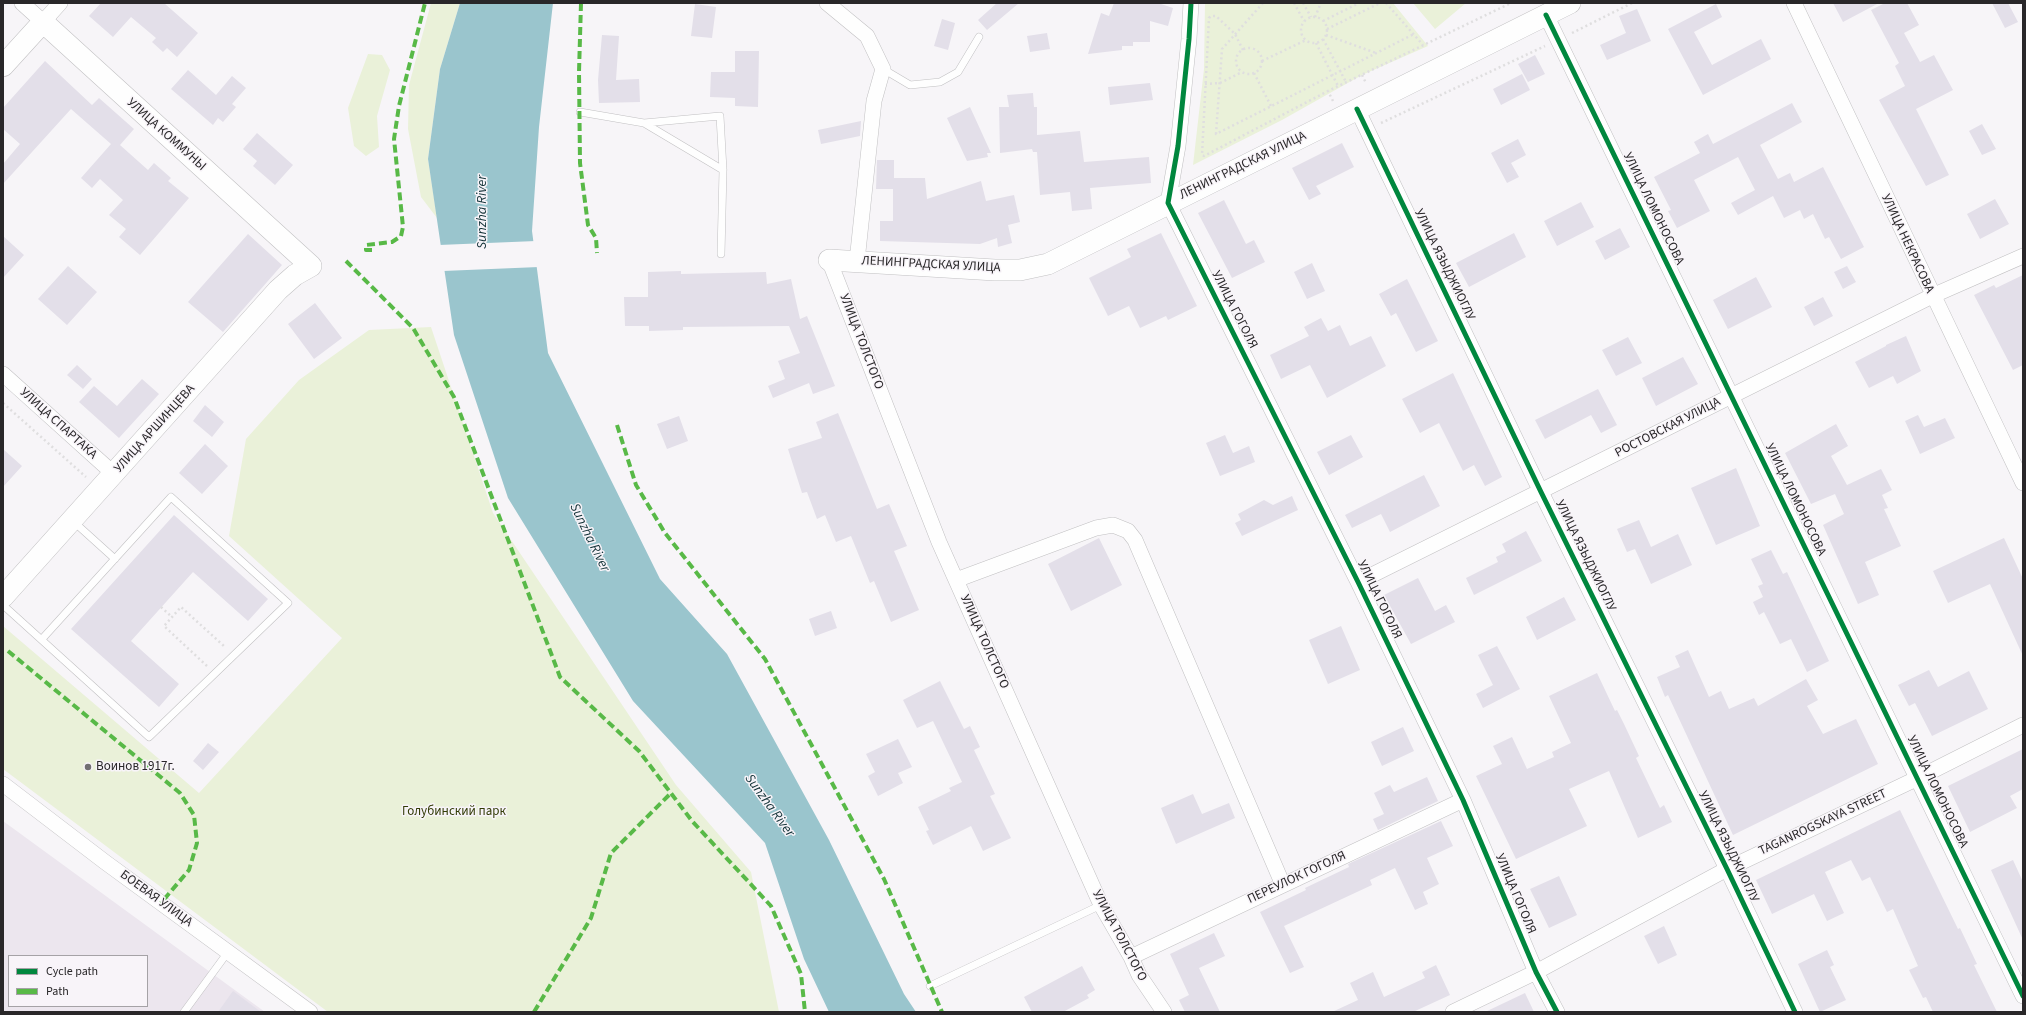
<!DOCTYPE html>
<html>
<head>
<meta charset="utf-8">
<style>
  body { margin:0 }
  #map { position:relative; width:2026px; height:1015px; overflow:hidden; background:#f7f5f8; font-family:"Source Sans 3",sans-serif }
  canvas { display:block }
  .frame { position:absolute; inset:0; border:4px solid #292729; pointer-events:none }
  .legend { position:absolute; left:8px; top:955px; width:140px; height:52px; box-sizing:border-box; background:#f8f4f9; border:1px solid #a5a2a6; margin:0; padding:5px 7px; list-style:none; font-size:12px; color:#292729 }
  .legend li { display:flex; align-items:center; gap:8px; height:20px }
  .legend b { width:20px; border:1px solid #a5a2a6 }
</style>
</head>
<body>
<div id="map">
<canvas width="2026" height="1015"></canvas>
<div class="frame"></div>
<ul class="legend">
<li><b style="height:5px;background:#00873e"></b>Cycle path</li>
<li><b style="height:5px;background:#58b947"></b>Path</li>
</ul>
</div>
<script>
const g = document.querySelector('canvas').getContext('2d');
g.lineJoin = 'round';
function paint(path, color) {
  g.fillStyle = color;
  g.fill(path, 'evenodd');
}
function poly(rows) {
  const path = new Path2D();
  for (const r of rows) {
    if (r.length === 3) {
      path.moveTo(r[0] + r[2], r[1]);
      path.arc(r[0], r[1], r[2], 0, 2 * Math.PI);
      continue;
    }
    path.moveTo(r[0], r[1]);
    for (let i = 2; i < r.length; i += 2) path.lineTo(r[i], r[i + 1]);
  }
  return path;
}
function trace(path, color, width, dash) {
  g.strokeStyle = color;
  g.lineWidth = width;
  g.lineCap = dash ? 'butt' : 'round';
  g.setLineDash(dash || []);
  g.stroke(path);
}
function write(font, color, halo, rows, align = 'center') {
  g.font = font + ' "Source Sans 3",sans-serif';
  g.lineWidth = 3;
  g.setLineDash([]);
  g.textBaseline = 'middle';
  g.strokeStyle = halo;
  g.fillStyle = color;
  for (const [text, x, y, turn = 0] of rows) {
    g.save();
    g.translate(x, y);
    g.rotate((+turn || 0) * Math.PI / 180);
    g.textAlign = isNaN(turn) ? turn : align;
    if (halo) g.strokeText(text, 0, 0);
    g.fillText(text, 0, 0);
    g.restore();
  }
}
paint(poly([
  [3,821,173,945,265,1012,3,1012],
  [9,956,147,956,147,1006,9,1006]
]), '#ece6ee');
paint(poly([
  [431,3,460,3,440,69,428,159,437,218,421,197,408,129,409,85],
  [1205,3,1393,3,1428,46,1362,75,1282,120,1193,165,1204,69],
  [1413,3,1466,3,1435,29],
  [368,54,382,55,390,70,377,116,379,147,366,156,354,146,348,108],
  [431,327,493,513,676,785,751,872,779,1012,328,1012,3,769,3,626,199,793,342,638,229,536,246,439,299,380,369,330]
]), '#eaf1d9');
paint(poly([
  [460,3,553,3,539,127,532,231,548,353,660,579,727,654,829,840,904,994,916,1012,829,1012,804,959,765,843,633,701,508,498,454,335,428,159,440,69]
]), '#9ac5cd');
paint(poly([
  [536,241,539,267,443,271,439,245]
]), '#f7f5f8');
paint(poly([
  [101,3,164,3,198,33,177,57,167,48,163,52,152,42,156,38,131,17,113,37,89,16],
  [997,3,1019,3,987,30,978,20],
  [1114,3,1158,3,1173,8,1168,26,1150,21,1150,42,1133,42,1133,46,1122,46,1122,50,1088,54,1101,13,1109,16],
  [1833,3,1879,3,1843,22],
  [1885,3,1907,3,1919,25,1904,33,1920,62,1934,55,1953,90,1916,109,1949,175,1926,186,1879,100,1905,86,1895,66,1899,63,1871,10],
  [1992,3,2008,3,2018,22,2005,28],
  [695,4,716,7,712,38,691,36],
  [1716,4,1722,17,1694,32,1712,65,1761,39,1771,59,1703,95,1668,29],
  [1637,9,1651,41,1607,60,1600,45,1626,33,1619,16],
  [942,19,955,23,948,50,934,46],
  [1047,33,1050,49,1030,52,1027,36],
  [602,35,619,36,616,80,639,79,640,102,599,103,598,80],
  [735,51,759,51,758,107,735,106,735,98,710,97,711,72,735,72],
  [1535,55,1545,74,1528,82,1518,64],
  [45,61,92,105,99,98,134,129,120,145,148,170,154,163,171,178,168,181,189,198,140,255,119,237,126,229,109,215,123,200,100,179,92,188,81,178,111,144,71,109,3,184,3,164,20,144,3,129,3,108],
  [188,70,216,95,232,76,246,88,232,104,236,107,223,122,218,118,213,125,171,89],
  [1522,74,1530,90,1501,105,1493,89],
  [1150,83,1153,100,1110,105,1108,87],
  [1033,93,1034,107,1037,107,1037,135,1080,131,1084,162,1149,157,1151,183,1090,188,1092,209,1072,211,1070,192,1040,195,1037,152,1033,152,1032,149,1000,153,999,107,1009,107,1007,95],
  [1792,103,1802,122,1760,145,1778,179,1790,173,1794,182,1823,167,1864,247,1841,259,1829,237,1825,239,1813,214,1804,219,1800,210,1784,218,1773,196,1738,215,1731,203,1755,190,1738,157,1694,180,1710,211,1677,228,1668,211,1671,210,1654,177,1700,153,1694,142,1708,134,1713,144],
  [970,107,991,153,987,153,988,157,967,161,947,118],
  [861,121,860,136,821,144,818,130],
  [1982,124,1996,149,1982,155,1969,131],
  [257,133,293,165,275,185,253,166,257,161,243,149],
  [1518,139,1526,155,1511,163,1519,177,1507,183,1491,153],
  [1342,143,1354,167,1316,186,1321,194,1309,200,1292,168],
  [877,160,894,160,894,178,925,178,927,199,981,181,986,201,1014,195,1020,222,1008,225,1012,243,998,247,997,238,980,244,880,241,880,221,893,221,893,189,876,189],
  [1995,199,2009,224,1980,239,1967,214],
  [1224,200,1246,244,1254,240,1265,262,1232,278,1198,213],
  [1581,202,1594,227,1557,246,1544,221],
  [1620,228,1630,247,1605,260,1595,241],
  [1161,233,1197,306,1168,320,1166,316,1140,328,1129,306,1108,316,1089,278,1131,257,1127,249],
  [1514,233,1526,257,1469,287,1456,263],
  [248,234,282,265,223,332,188,302],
  [3,236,24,255,3,278],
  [1312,263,1325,291,1307,299,1294,272],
  [68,266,97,292,67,325,38,299],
  [1847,266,1856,282,1843,289,1834,272],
  [681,271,681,274,766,272,767,284,791,279,800,319,807,316,835,386,813,394,809,383,773,398,768,386,785,379,778,361,800,353,789,326,683,327,683,330,649,331,649,326,625,326,624,297,648,297,648,272],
  [2023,275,2023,365,2013,370,1974,295,1994,285,1996,288],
  [1756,277,1772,307,1728,329,1713,300],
  [1407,279,1438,341,1416,352,1396,313,1391,316,1379,294],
  [1823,297,1833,316,1814,326,1804,307],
  [315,303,342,338,314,359,288,324],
  [1321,318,1328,331,1340,325,1350,346,1371,336,1386,366,1327,398,1310,365,1281,379,1270,355,1309,336,1304,327],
  [1906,336,1921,371,1897,384,1893,376,1869,388,1855,362,1886,346,1886,345],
  [1628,337,1642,363,1616,376,1602,350],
  [1683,357,1698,384,1656,406,1642,378],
  [77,365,92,379,83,389,67,375],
  [1453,373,1502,477,1485,486,1474,465,1463,471,1439,423,1420,433,1402,399],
  [142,379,159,394,119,438,79,402,94,386,117,406],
  [1598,389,1617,425,1601,433,1591,415,1545,439,1535,420],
  [205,405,224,422,212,437,193,421],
  [838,413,877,509,889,504,907,546,894,551,919,610,891,622,874,581,870,583,851,536,836,542,825,515,817,519,807,492,802,493,788,449,822,438,816,422],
  [1918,415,1924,427,1945,418,1955,438,1920,454,1905,421],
  [679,416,688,441,667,449,657,424],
  [1836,424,1848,446,1831,456,1847,485,1881,469,1892,490,1882,495,1888,508,1884,509,1901,546,1865,562,1879,595,1858,604,1823,525,1844,514,1835,494,1811,504,1785,453],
  [1225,435,1233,453,1249,446,1255,462,1220,476,1206,443],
  [1351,435,1363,457,1329,475,1317,452],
  [205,444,228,466,202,494,179,473],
  [3,449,22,466,3,487],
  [1736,468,1760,526,1716,545,1691,488],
  [1424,475,1440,506,1390,532,1381,514,1352,528,1345,515],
  [1292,496,1298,510,1242,536,1235,523,1241,520,1238,514,1264,500,1273,505],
  [174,515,268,599,248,621,193,572,131,641,179,684,159,707,71,629],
  [1639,520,1651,547,1678,534,1692,565,1651,584,1635,549,1627,552,1617,529],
  [1526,531,1542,561,1474,595,1466,578,1498,562,1496,557,1506,552,1502,544],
  [1099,538,1122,585,1071,611,1048,564],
  [2004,538,2023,579,2023,656,1990,584,1948,603,1933,571],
  [1771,550,1783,574,1787,572,1829,661,1807,672,1791,639,1780,644,1764,612,1759,615,1753,602,1763,597,1758,586,1763,584,1751,559],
  [1418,578,1435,611,1446,605,1455,622,1411,644,1384,595],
  [1564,597,1576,620,1537,640,1526,617],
  [831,611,837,628,815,636,809,619],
  [1341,626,1360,670,1328,684,1309,640],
  [1497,646,1520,689,1483,708,1476,694,1493,685,1478,655],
  [1688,650,1709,697,1721,691,1729,709,1754,698,1758,706,1806,679,1818,700,1807,706,1823,734,1856,719,1878,764,1733,835,1668,695,1665,697,1657,677,1680,667,1675,656],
  [1929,670,1938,687,1969,671,1988,709,1932,736,1915,703,1909,706,1898,685],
  [1597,673,1615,711,1617,710,1624,724,1639,756,1636,758,1660,808,1664,805,1672,822,1638,838,1609,771,1569,789,1587,826,1516,859,1476,776,1502,764,1493,746,1512,737,1527,769,1554,757,1552,752,1571,743,1549,696],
  [940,681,964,729,970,726,980,747,974,750,995,794,990,796,1011,838,983,851,971,826,933,845,926,831,929,830,918,807,951,791,949,788,962,782,933,721,917,728,903,700],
  [1403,727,1414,751,1382,766,1371,742],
  [898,739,912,767,898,773,903,783,878,796,868,776,875,772,866,754],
  [208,743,219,752,203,770,193,761],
  [2023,749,2023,789,2010,796,2017,808,1970,832,1948,786],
  [1427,777,1438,801,1378,830,1373,819,1384,814,1374,793,1390,785,1394,792],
  [1193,794,1202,814,1229,803,1235,818,1176,844,1161,808],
  [1900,810,1958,929,1960,928,1977,964,1974,965,1997,1012,1933,1012,1926,997,1923,998,1909,970,1918,966,1893,909,1887,912,1870,877,1862,881,1851,860,1825,872,1844,913,1827,921,1814,894,1772,914,1756,880],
  [1441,821,1453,846,1427,858,1439,884,1423,892,1428,904,1415,910,1395,868,1370,880,1372,885,1284,926,1304,967,1290,973,1260,912,1306,890,1305,888,1349,867,1348,864],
  [2013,860,2023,882,2023,940,1991,870],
  [1559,876,1577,915,1549,928,1530,889],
  [1664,926,1677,955,1658,964,1644,936],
  [1214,933,1225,956,1199,968,1220,1012,1185,1012,1179,1000,1189,995,1170,954],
  [1827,950,1834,965,1830,967,1846,1000,1820,1012,1798,964],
  [1436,965,1450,995,1413,1012,1332,1012,1358,1000,1350,983,1373,972,1384,997,1425,978,1422,972],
  [1082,966,1095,990,1087,995,1089,998,1063,1012,1032,1012,1024,997],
  [233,991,261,1012,218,1012],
  [1525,993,1534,1012,1485,1012]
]), '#e3dfe9');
const lane = poly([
  [883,69,910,85,940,82,958,72,979,37],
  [580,112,644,123,723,170],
  [644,123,720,116,723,170,721,254],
  [74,522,115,559],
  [3,605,149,737,288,603,171,497,42,639],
  [930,986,1101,905],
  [184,1012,228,952]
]);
const street = poly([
  [22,3,43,22,60,3],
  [827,3,867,36,883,69,874,101,857,261],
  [1191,3,1189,39,1178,146,1168,203,1358,582,1463,800,1536,972,1557,1012],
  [1794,3,2023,483],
  [1546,15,2023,996],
  [1357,109,1541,492,1727,869,1795,1012],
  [829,260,939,542,1101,905,1131,957,1139,975,1164,1012],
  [3,374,114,474],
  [956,580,1096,528,1113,525,1128,531,1135,540,1283,885],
  [1358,582,1932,296,2023,256],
  [3,784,105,862,310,1012],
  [1131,957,1463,800],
  [1453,1012,1536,972,1727,869,1918,778,2023,725]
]);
const secondary = poly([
  [3,66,43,22,311,266,295,275,278,290,3,597],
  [829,260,995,270,1020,270,1048,264,1570,3]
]);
trace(lane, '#c1c0c2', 8);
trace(street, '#c1c0c2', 16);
trace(secondary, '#c1c0c2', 22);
trace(poly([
  [1263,3,1222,49,1216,134,1414,34],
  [1294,3,1304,21],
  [1303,3,1311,17],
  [1386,3,1423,45],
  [1314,30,13],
  [1315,17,1321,3],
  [1323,21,1359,3],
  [1327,29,1380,3],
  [1572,33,1632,3],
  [1326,35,1376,53],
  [1323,39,1346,82],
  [1316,43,1338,86],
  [1249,61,13],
  [1243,50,1235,34,1216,16,1211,16,1209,18,1202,155,1204,156,1328,91],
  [1262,61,1306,40],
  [1254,73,1271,106],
  [1362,75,1366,83],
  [1205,84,1220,83,1242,72],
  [1333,101,1328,91,1511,3],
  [1381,123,1545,46],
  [3,403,86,477],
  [161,607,172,617],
  [207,666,164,626,181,607,225,647]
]), '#dfdedf', 2.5, [2, 3]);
trace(lane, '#fefefe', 7);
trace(street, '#fefefe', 15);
trace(secondary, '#fefefe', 21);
trace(poly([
  [581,3,579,72,580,163,588,225,596,238,597,253],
  [372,250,366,250,366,245,392,242,401,236,403,227,394,139,399,106,425,3],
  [346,261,413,328,454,397,560,677,639,751,692,821,771,906,801,974,805,1012],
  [617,425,636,485,665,533,765,659,884,879,942,1012],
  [8,651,180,793,194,815,197,843,189,870,161,903],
  [534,1012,591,918,611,853,671,793]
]), '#58b947', 4, [8, 4]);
trace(poly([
  [1191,3,1189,39,1178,146,1168,203,1358,582,1463,800,1536,972,1557,1012],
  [1546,15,2023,996],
  [1357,109,1541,492,1727,869,1795,1012]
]), '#00873e', 5);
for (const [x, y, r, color] of [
  [88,767,4,"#716f71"]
]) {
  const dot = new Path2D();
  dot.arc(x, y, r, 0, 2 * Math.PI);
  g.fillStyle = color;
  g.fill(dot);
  trace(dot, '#f8f4f9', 1.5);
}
write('13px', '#292729', '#f8f4f9', [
  ["УЛИЦА КОММУНЫ",166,135,42],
  ["ЛЕНИНГРАДСКАЯ УЛИЦА",1243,166,-26],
  ["УЛИЦА ЛОМОНОСОВА",1653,209,64],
  ["УЛИЦА НЕКРАСОВА",1907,244,65],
  ["ЛЕНИНГРАДСКАЯ УЛИЦА",931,265,3],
  ["УЛИЦА ЯЗЫДЖИОГЛУ",1444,265,64],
  ["УЛИЦА ГОГОЛЯ",1234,310,63],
  ["УЛИЦА ТОЛСТОГО",861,342,69],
  ["УЛИЦА СПАРТАКА",58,424,42],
  ["РОСТОВСКАЯ УЛИЦА",1668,428,-27],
  ["УЛИЦА АРШИНЦЕВА",155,429,-48],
  ["УЛИЦА ЛОМОНОСОВА",1795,500,64],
  ["УЛИЦА ЯЗЫДЖИОГЛУ",1585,556,64],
  ["УЛИЦА ГОГОЛЯ",1379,600,64],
  ["УЛИЦА ТОЛСТОГО",984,642,66],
  ["УЛИЦА ЛОМОНОСОВА",1937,792,64],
  ["TAGANROGSKAYA STREET",1823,823,-25],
  ["УЛИЦА ЯЗЫДЖИОГЛУ",1728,847,64],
  ["ПЕРЕУЛОК ГОГОЛЯ",1297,878,-25],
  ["УЛИЦА ГОГОЛЯ",1515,894,67],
  ["БОЕВАЯ УЛИЦА",156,899,36],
  ["УЛИЦА ТОЛСТОГО",1119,936,62]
]);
write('13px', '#292729', '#f8f4f9', [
  ["Воинов 1917г.",96,767]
], 'left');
write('13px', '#323c05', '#f8f4f9', [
  ["Голубинский парк",454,812]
]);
write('italic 14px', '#113136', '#f8f4f9', [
  ["Sunzha River",483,212,-90],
  ["Sunzha River",589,538,64],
  ["Sunzha River",769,806,54]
]);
</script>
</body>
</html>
